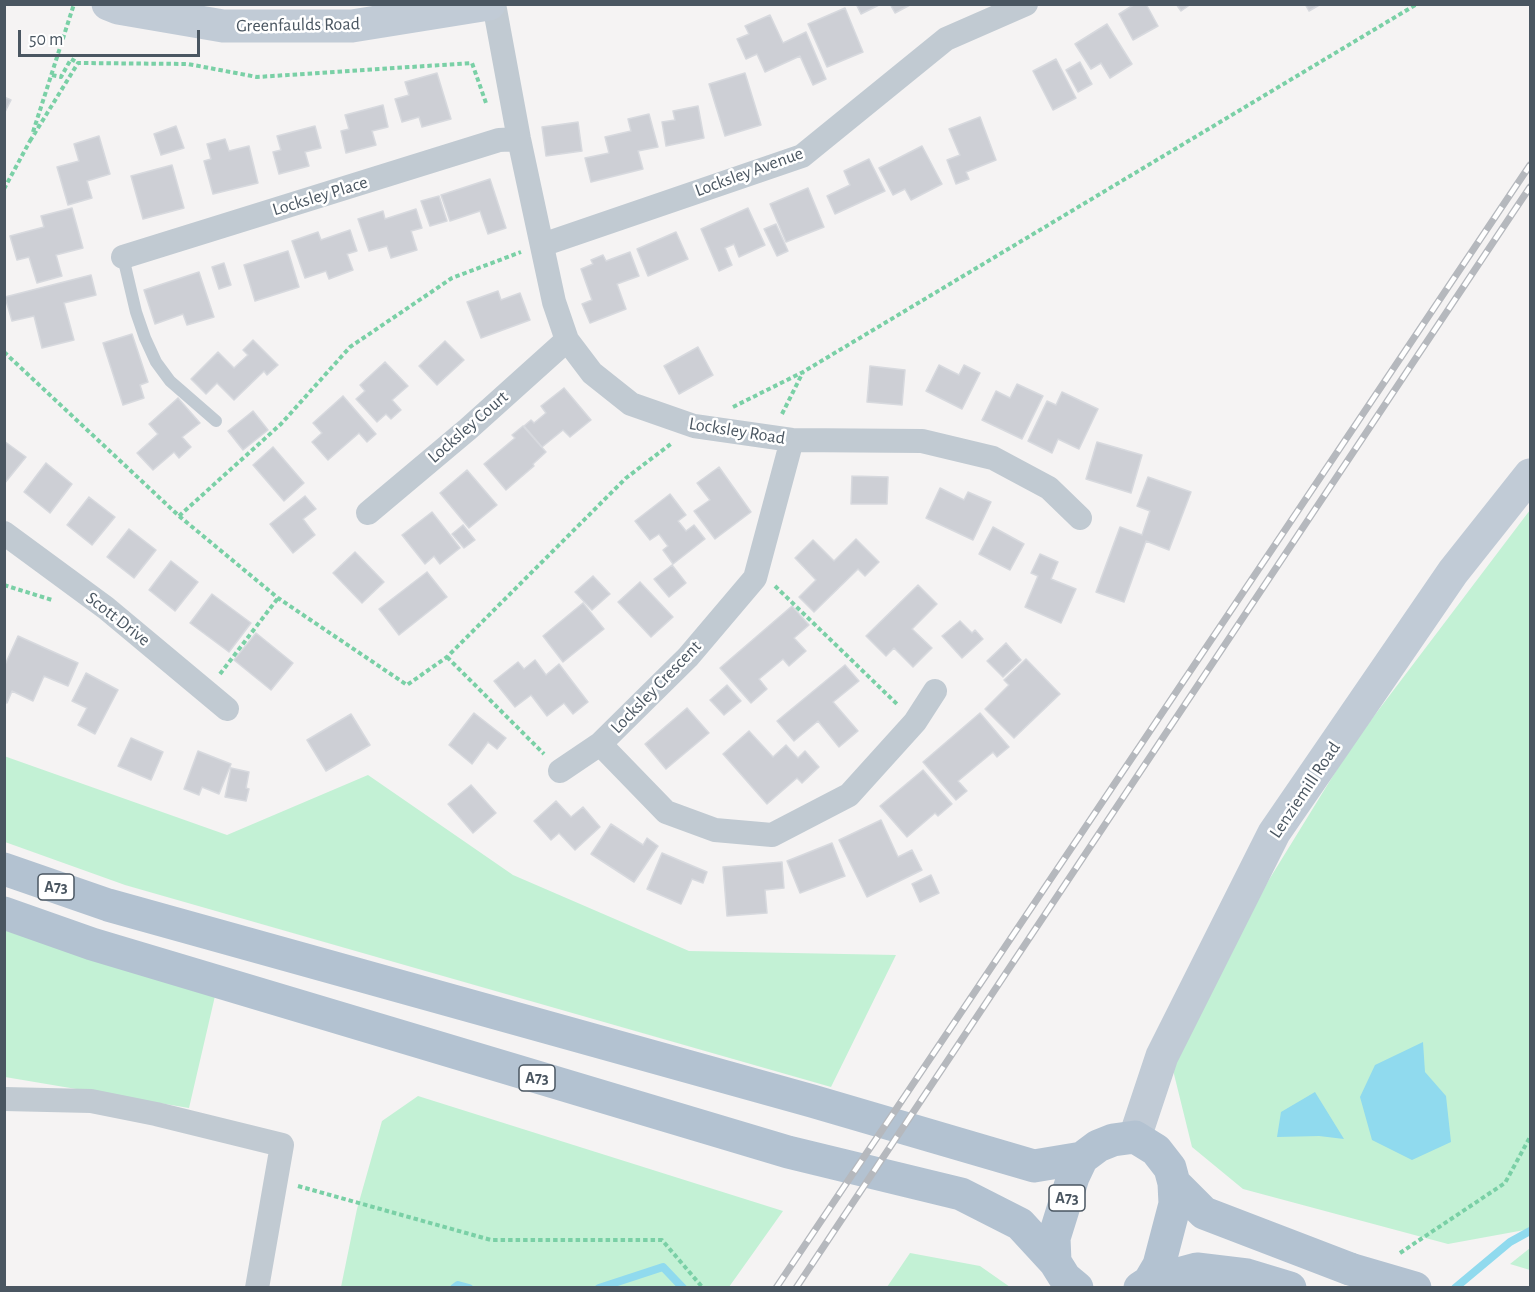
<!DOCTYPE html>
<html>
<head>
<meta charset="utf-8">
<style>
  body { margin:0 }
  #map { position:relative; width:1535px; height:1292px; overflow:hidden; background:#f5f3f3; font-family:"Alegreya Sans",sans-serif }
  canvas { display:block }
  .frame { position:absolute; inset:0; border:6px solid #4a5661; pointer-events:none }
  .scale { position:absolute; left:18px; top:30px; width:182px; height:27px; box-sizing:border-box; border:3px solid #4a5661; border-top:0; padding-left:8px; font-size:18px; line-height:21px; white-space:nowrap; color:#4a5661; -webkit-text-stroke:4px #fff; paint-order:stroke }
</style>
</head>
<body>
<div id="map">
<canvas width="1535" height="1292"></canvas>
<div class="frame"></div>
<div class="scale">50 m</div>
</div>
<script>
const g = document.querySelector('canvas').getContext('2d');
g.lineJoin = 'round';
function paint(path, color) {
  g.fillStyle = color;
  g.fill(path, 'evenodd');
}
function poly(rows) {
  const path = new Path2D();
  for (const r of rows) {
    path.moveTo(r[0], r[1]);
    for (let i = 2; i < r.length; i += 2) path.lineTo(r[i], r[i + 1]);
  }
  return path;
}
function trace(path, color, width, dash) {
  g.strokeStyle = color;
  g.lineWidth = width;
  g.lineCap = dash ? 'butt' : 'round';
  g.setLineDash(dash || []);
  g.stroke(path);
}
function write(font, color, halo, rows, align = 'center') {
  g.font = font + ' "Alegreya Sans",sans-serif';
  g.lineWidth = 5;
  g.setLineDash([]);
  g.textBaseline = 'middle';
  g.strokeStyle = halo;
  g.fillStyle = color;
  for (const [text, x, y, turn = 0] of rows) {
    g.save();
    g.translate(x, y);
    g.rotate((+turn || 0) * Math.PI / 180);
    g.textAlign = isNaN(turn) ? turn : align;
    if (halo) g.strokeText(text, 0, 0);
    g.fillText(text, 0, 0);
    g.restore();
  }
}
paint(poly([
  [1530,510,1530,1229,1448,1244,1243,1189,1192,1147,1171,1062,1267,883,1352,745],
  [4,756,227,835,368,775,513,875,689,951,896,955,831,1087,125,885,5,842],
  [4,924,215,996,189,1108,5,1077],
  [418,1096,783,1211,729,1287,341,1287,357,1209,382,1121],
  [1530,1248,1530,1270,1510,1264],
  [910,1253,980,1266,1010,1287,887,1287]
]), '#c3f1d5');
paint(poly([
  [1423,1042,1425,1072,1446,1096,1451,1142,1412,1160,1372,1140,1360,1097,1375,1065],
  [1315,1092,1344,1139,1319,1136,1277,1137,1281,1112]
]), '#90daee');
trace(poly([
  [454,1288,458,1285,469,1288],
  [599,1288,663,1267,683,1288],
  [1455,1288,1510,1242,1530,1231]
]), '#90daee', 8);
const building = poly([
  [856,4,881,4,861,14,856,4],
  [890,4,910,4,910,5,895,13,890,4],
  [1135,4,1146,4,1158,26,1133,40,1119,14,1135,4],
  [1176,4,1191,4,1181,11,1176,4],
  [1305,4,1321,4,1309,11,1305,4],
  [845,8,863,52,827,67,808,24,845,8],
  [770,15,783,43,806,32,826,79,813,85,800,56,765,72,757,54,746,59,737,39,749,34,745,26,770,15],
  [1107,24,1132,64,1110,78,1101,63,1091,69,1075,44,1107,24],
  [1056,59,1076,98,1053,110,1033,71,1056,59],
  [1080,62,1092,84,1078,92,1066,70,1080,62],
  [437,73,451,119,422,127,419,117,402,122,395,99,409,95,405,82,437,73],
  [745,73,761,125,725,136,709,84,745,73],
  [4,97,11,100,4,114,4,97],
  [383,105,388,127,372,131,376,145,346,153,341,131,349,129,345,115,383,105],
  [698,106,704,138,666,146,662,122,675,120,673,111,698,106],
  [649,114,658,147,638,151,643,169,591,182,585,158,609,153,605,137,631,131,628,119,649,114],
  [980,117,996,160,966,172,969,179,956,184,947,160,960,155,949,129,980,117],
  [578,122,582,151,546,156,542,127,578,122],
  [176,126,184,148,161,155,154,134,176,126],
  [315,126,321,148,305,152,309,166,279,174,273,152,281,150,277,136,315,126],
  [99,136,110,174,87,181,92,198,68,205,57,167,79,161,74,144,99,136],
  [225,139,229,151,249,146,258,183,213,194,204,161,211,159,207,144,225,139],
  [922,146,942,184,911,200,905,189,893,195,879,168,922,146],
  [869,159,885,191,835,214,827,196,850,185,844,171,869,159],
  [172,165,184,208,143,219,131,176,172,165],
  [490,179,506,228,488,234,480,211,450,221,441,195,490,179],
  [808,188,824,227,786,242,770,204,808,188],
  [439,196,447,221,430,226,421,201,439,196],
  [72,208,83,248,56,255,62,276,37,283,29,257,17,260,10,236,44,227,41,216,72,208],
  [748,208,765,245,739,257,734,244,725,248,732,265,719,271,701,229,748,208],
  [416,209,422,228,411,231,417,250,391,258,387,246,369,251,358,219,383,211,385,219,416,209],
  [776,224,788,251,777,256,764,229,776,224],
  [350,230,357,251,347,254,353,270,329,279,326,271,305,278,292,241,318,232,321,240,350,230],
  [676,232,688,259,648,276,637,249,676,232],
  [288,251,299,287,255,301,244,265,288,251],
  [630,252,639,276,617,284,626,309,590,323,582,304,592,300,581,269,593,264,591,260,603,255,606,261,630,252],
  [224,263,231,285,219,289,212,267,224,263],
  [199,272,214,317,187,325,183,314,155,324,144,290,199,272],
  [91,275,96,295,64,303,74,340,42,348,34,316,12,321,5,297,91,275],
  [498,291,501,300,520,293,530,320,481,338,467,302,498,291],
  [132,334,148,382,140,385,144,398,123,405,103,343,132,334],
  [253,340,278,365,267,375,264,371,234,400,217,383,206,394,191,379,218,352,234,368,248,355,243,350,253,340],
  [445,341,464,360,437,385,419,366,445,341],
  [698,347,713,375,679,394,664,366,698,347],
  [385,362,408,386,392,400,401,410,391,419,386,414,377,422,356,399,365,391,360,385,385,362],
  [939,365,959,375,964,365,980,373,962,409,926,391,939,365],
  [870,366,905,370,902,405,867,402,870,366],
  [1017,384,1043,396,1022,439,982,420,996,391,1010,398,1017,384],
  [564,388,591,420,570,437,563,430,542,447,524,426,531,420,534,423,546,413,541,406,564,388],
  [1062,392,1098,409,1079,449,1058,439,1052,453,1028,441,1047,401,1056,405,1062,392],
  [343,396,376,434,367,442,359,433,328,460,312,442,322,433,313,423,343,396],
  [178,398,200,423,182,437,191,447,179,458,174,452,153,470,137,453,158,434,149,424,178,398],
  [253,411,268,430,243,450,228,431,253,411],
  [523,426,546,452,533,464,534,466,506,490,484,464,515,438,512,435,523,426],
  [4,441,26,457,4,484,4,441],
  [1097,442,1142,455,1131,493,1086,479,1097,442],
  [273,447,304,483,284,501,253,465,273,447],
  [46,463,72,484,50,513,24,492,46,463],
  [719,467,751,512,715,539,694,511,710,500,697,483,719,467],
  [467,470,497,505,469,528,440,493,467,470],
  [852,476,888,477,887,504,851,504,852,476],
  [1148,477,1191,492,1169,550,1146,541,1124,602,1096,592,1120,527,1142,535,1150,511,1137,506,1148,477],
  [940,488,964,500,968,492,991,502,973,540,926,518,940,488],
  [670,494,686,515,678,521,686,531,694,525,705,539,673,564,663,550,668,546,659,534,650,540,635,521,670,494],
  [305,496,316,509,303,519,315,535,293,553,270,524,305,496],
  [89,497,115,517,92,545,67,525,89,497],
  [432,512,460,548,440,564,434,556,425,564,402,535,432,512],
  [463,525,475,540,464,548,452,534,463,525],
  [993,527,1024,544,1010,570,979,554,993,527],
  [129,529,156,550,134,578,107,557,129,529],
  [856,539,879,562,865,576,858,569,814,612,799,597,816,580,795,558,813,540,834,561,856,539],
  [355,552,384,582,362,603,333,573,355,552],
  [1040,554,1058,562,1051,579,1076,589,1061,623,1025,607,1038,576,1031,573,1040,554],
  [171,561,198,582,175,611,149,590,171,561],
  [672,565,686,583,669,597,654,579,672,565],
  [427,572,447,597,399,635,379,609,427,572],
  [593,576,610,594,592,610,575,592,593,576],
  [640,582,673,617,651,637,618,602,640,582],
  [918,585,937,604,912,629,932,648,913,667,894,648,886,656,866,636,918,585],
  [212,594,251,623,229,652,190,623,212,594],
  [583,603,604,629,563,662,543,636,583,603],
  [792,606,809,625,794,638,806,651,789,666,783,659,759,679,767,689,751,703,720,668,792,606],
  [960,621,972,633,975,630,983,639,962,658,942,636,960,621],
  [256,633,293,663,271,690,234,660,256,633],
  [18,636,78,663,68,686,44,676,33,701,12,691,7,703,4,702,4,667,18,636],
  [1006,643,1021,660,1003,677,987,661,1006,643],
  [1026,659,1060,694,1014,738,985,709,1009,685,1004,680,1026,659],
  [535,660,546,675,559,664,588,702,573,714,564,703,547,716,531,695,515,707,494,681,518,662,524,669,535,660],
  [845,665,859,681,833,702,858,731,839,747,818,721,794,741,777,721,845,665],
  [86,673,118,690,95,734,78,725,87,708,72,701,86,673],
  [727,685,741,701,724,715,710,700,727,685],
  [687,708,709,733,666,769,645,744,687,708],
  [474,713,506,738,497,749,488,742,472,764,449,745,474,713],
  [980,713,1009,747,997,757,993,752,958,781,967,791,956,800,923,762,980,713],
  [351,714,370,745,326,771,307,740,351,714],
  [749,731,773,757,786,745,798,758,805,751,819,767,802,783,797,778,767,804,723,754,749,731],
  [131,738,163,752,151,780,118,766,131,738],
  [198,751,231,764,219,794,202,787,199,795,184,789,198,751],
  [231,768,249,772,246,788,249,789,246,801,225,797,231,768],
  [923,770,952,804,938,816,935,813,907,837,880,806,923,770],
  [471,785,496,813,473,833,448,804,471,785],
  [556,801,571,817,583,807,600,827,575,850,559,833,551,840,534,821,556,801],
  [881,820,898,857,912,850,922,870,867,897,839,840,881,820],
  [611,824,643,845,647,838,658,846,634,882,591,854,611,824],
  [832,843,845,876,800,893,787,861,832,843],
  [662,853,707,872,703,883,692,879,681,904,647,889,662,853],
  [782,862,784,888,765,890,767,913,727,916,723,867,782,862],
  [931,875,939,893,920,902,912,884,931,875]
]);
paint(building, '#cdcfd5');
trace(building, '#d7d9de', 1.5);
trace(poly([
  [52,75,61,77,71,59,78,63],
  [33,132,74,4],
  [30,141,78,63,188,64,257,77,472,63,486,103],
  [4,189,31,139],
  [4,352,179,516,278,598,407,685,447,657,626,478,672,443],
  [733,407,803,372,1417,4],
  [782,414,803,372],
  [179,516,281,424,350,347,452,278,521,252],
  [4,585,52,600],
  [775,586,899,706],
  [447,657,544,754],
  [220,674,278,598],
  [298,1186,491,1240,662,1240,703,1288],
  [1400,1253,1505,1183,1530,1137]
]), '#7ad0a6', 4, [4.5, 3]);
trace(poly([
  [123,257,136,312,145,338,156,362,170,381,216,421]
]), '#c1cad2', 12);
trace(poly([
  [494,4,519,139,554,302,567,340,592,373,631,404,694,426,792,440,922,441,993,458,1049,488,1080,518],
  [542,245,802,156,946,39,1026,4],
  [123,257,499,140,519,139],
  [792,440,755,578,688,657,600,744,666,812,715,830,772,835,849,795,915,722,935,691],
  [368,513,468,429,567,340],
  [4,533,106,608,227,709],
  [560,771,600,744],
  [4,1099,91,1101,156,1114,282,1145,257,1288]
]), '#c1cad2', 24);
trace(poly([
  [108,4,118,8,223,26,352,26,489,4],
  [1135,1137,1162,1056,1274,833,1453,572,1530,475]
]), '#c1cbd6', 33);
trace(poly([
  [4,869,108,905,812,1101,1034,1166,1082,1158],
  [4,913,92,944,788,1152,961,1194,1020,1224,1055,1262],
  [1174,1183,1204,1213,1350,1269],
  [1149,1282,1197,1269,1247,1275,1290,1288],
  [1077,1288,1065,1278,1055,1262,1054,1238,1073,1177,1082,1158,1098,1146,1113,1140,1135,1137,1156,1150,1170,1168,1174,1183,1175,1204,1159,1265,1149,1282,1140,1288]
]), '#b3c2d1', 33);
const rail = poly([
  [776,1288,1530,165],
  [796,1288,1530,187]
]);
trace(rail, '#b5b8bd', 7);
trace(rail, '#fff', 4.5, [14]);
trace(poly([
  [1350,1269,1415,1288]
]), '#b3c2d1', 33);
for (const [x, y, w] of [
  [56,887,36],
  [537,1078,36],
  [1067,1198,36]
]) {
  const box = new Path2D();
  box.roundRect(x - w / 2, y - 13, w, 26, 4.5);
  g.fillStyle = '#fff';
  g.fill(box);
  trace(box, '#4a5661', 1.5);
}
write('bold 16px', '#4a5661', null, [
  ["A73",56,887],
  ["A73",537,1078],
  ["A73",1067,1198]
]);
write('18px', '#4a5661', '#fff', [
  ["Greenfaulds Road",298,25,-1],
  ["Locksley Avenue",749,172,-20],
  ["Locksley Place",320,196,-17],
  ["Locksley Court",468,427,-41],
  ["Locksley Road",737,431,9],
  ["Scott Drive",118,619,38],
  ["Locksley Crescent",656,687,-46],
  ["Lenziemill Road",1305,790,-56]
]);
</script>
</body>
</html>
